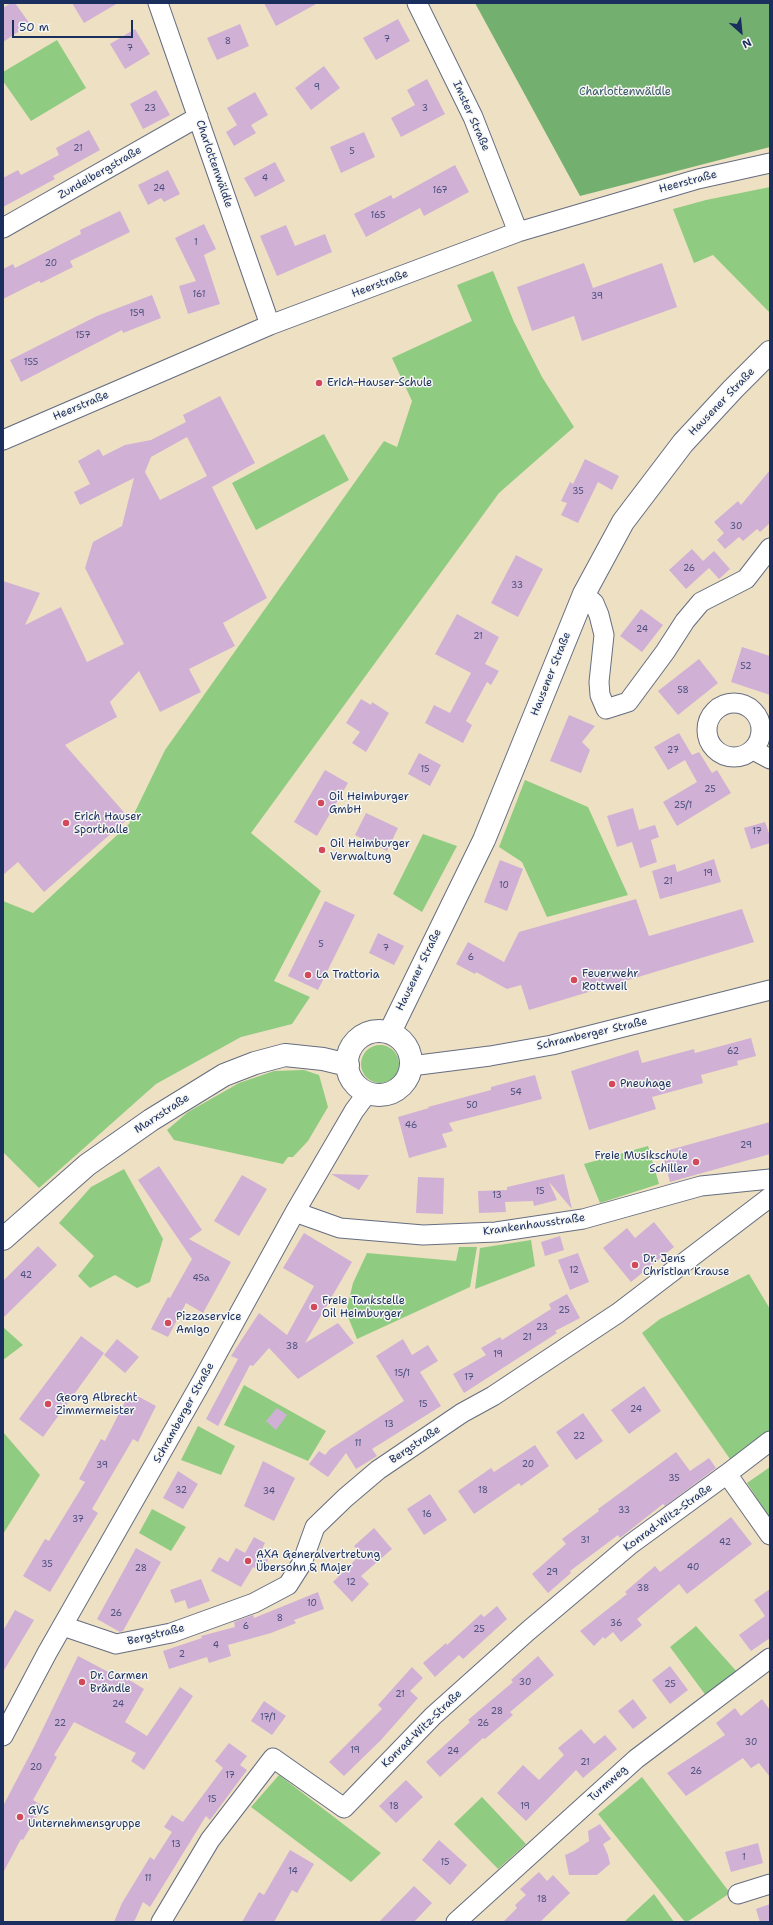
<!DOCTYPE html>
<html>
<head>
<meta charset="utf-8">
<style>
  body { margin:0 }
  #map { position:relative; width:773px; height:1925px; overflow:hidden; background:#eee0c2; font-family:"Shantell Sans",sans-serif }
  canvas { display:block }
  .frame { position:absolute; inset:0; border:4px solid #1b2f5e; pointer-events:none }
  .north { position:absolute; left:721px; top:12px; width:40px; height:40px; -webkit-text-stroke:3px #f6f6f2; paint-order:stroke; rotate:153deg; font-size:11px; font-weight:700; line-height:16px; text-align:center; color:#1b2f5e }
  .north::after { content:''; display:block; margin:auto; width:14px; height:18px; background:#1b2f5e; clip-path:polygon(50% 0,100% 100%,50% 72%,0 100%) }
  .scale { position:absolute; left:12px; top:20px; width:121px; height:18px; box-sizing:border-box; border:2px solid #1b2f5e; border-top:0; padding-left:5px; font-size:12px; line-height:14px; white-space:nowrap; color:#1b2f5e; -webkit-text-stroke:3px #f6f6f2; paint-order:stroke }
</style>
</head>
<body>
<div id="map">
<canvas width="773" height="1925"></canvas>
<div class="frame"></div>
<div class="north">N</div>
<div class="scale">50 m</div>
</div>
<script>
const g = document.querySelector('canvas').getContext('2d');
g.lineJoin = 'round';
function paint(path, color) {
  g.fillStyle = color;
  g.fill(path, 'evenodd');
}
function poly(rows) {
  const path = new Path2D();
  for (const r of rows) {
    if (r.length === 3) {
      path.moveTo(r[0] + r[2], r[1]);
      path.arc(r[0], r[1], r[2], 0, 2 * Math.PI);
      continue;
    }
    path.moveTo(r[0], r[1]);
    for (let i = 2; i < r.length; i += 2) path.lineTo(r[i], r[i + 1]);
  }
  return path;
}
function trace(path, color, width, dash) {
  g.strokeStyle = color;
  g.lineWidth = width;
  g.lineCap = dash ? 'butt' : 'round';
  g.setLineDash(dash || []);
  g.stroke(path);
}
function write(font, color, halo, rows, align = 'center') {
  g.font = font + ' "Shantell Sans",sans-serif';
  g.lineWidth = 3;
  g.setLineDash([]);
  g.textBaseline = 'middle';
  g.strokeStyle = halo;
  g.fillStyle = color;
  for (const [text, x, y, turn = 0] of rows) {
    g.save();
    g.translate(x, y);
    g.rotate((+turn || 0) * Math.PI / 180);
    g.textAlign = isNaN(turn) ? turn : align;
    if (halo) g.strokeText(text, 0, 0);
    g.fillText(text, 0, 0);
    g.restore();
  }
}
paint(poly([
  [57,40,86,88,31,121,3,81,3,72],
  [770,187,770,313,713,255,694,263,673,209,706,200],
  [493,271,514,322,542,377,574,427,499,493,251,833,321,891,274,981,310,997,292,1024,241,1037,156,1084,39,1188,3,1152,3,901,33,913,129,824,165,750,384,441,397,447,412,401,392,358,472,321,457,285],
  [324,434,349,480,256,530,232,483],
  [525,780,588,807,628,895,547,917,522,862,499,847],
  [423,834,457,846,422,912,393,894],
  [380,1064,19],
  [304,1070,319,1075,328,1107,308,1141,293,1157,288,1157,283,1164,174,1140,167,1130,188,1112,239,1083,274,1071],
  [648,1146,659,1184,600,1203,584,1164],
  [124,1169,163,1239,150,1282,137,1288,115,1275,90,1288,78,1276,94,1256,59,1223,91,1187],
  [531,1240,535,1266,475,1289,480,1248],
  [459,1247,477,1247,470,1287,357,1339,346,1312,353,1283,367,1253,456,1261],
  [749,1274,770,1309,770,1432,730,1459,642,1333,660,1319],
  [3,1327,23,1345,3,1360],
  [244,1385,326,1431,308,1461,224,1425],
  [198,1426,235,1446,221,1475,181,1460],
  [3,1432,40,1475,3,1534],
  [770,1467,770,1519,747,1483],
  [152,1509,186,1527,171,1551,139,1533],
  [696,1626,738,1673,707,1697,670,1647],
  [279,1775,381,1853,351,1882,251,1807],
  [642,1777,730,1893,687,1922,685,1922,598,1814],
  [482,1797,526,1844,498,1869,454,1824],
  [654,1894,674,1922,624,1922]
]), '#8fcc81');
paint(poly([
  [475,3,770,3,770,147,580,196]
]), '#73b06f');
paint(poly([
  [11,3,15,3,30,24,3,42,3,8],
  [72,3,118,3,84,23],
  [264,3,318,3,276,26],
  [398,19,410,41,376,60,363,38],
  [240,24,249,46,217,60,207,38],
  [135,29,150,54,125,69,110,44],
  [324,66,340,88,311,110,295,88],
  [427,79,445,114,401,137,391,118,415,105,407,90],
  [156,90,170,115,143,129,130,104],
  [255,92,268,115,251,125,256,133,234,146,226,132,237,125,227,108],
  [89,130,100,150,53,176,55,179,3,207,3,178,18,170,21,175,59,155,56,148],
  [364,132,375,157,341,173,330,147],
  [275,162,285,181,255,197,244,178],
  [455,165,469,192,424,216,420,208,366,237,354,214,391,195,393,199],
  [168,170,180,194,164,202,161,198,148,205,138,185],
  [120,211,130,232,70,261,73,267,41,283,39,281,3,299,3,269,13,264,15,268,81,234,80,230],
  [204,224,216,249,204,255,220,304,188,314,179,286,196,281,175,238],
  [286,225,295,246,325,234,332,252,277,276,260,236],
  [584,263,593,288,662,263,677,307,582,341,574,316,532,331,517,287],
  [152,295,161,318,123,333,122,330,21,382,10,360,97,316],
  [220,396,255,463,212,487,267,598,223,623,235,646,189,669,201,692,160,712,139,671,110,702,117,717,65,745,129,818,44,892,18,862,3,875,3,581,40,593,25,625,61,607,87,662,124,644,85,568,93,542,122,526,134,478,80,505,74,492,90,484,78,461,99,449,103,456,125,445,151,440,186,422,183,415],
  [187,437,207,476,160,500,145,472,151,457],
  [585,459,619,476,612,490,598,482,578,523,561,515,567,503,561,501,570,482,573,484],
  [770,470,770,523,760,532,757,529,743,541,739,537,725,549,717,540,724,533,714,522,738,501,741,505],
  [692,549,703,561,714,551,730,569,719,579,709,568,686,589,669,570],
  [516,555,543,569,518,617,491,603],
  [641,609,663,625,642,652,620,636],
  [457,614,499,637,485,664,499,671,491,685,487,682,466,721,472,725,463,743,425,723,434,705,450,713,471,673,435,654],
  [742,647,770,656,770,695,731,682],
  [699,659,718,683,678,715,658,691],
  [361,699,371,705,372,702,389,713,366,752,352,743,360,732,346,723],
  [569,715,595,726,582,742,590,750,581,773,550,761],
  [679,733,692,755,699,752,712,773,717,770,731,793,677,826,663,802,697,782,685,760,668,770,654,747],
  [419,753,441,765,430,786,408,774],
  [325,770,348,783,317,836,294,822],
  [633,808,639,830,655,825,659,837,651,840,657,862,640,868,632,842,617,847,607,816],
  [366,813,398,828,387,851,355,835],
  [765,822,770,836,770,843,751,849,744,828],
  [714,859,721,882,660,899,652,871,675,864,677,872],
  [500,860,523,869,507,911,484,902],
  [636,899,649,936,742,909,754,942,529,1010,521,985,507,989,476,972,475,974,456,964,468,942,504,962,519,932],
  [325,901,355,915,318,990,288,976],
  [378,933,404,946,394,965,369,953],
  [751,1038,756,1056,737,1061,738,1065,701,1075,703,1083,652,1097,656,1109,589,1130,571,1071,638,1050,642,1063,694,1049,695,1053],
  [535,1075,542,1099,449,1123,453,1131,442,1134,447,1147,409,1158,398,1117,429,1108,428,1107,491,1090,491,1087],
  [770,1122,770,1154,670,1182,662,1152],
  [159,1166,202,1230,189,1239,231,1262,203,1313,186,1303,168,1337,151,1329,168,1297,170,1298,192,1259,138,1180],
  [331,1174,369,1175,359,1190],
  [564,1174,572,1209,549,1182,557,1200,534,1206,533,1201,505,1202,506,1212,479,1213,478,1191,507,1190,507,1187],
  [242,1175,267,1189,239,1236,214,1221],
  [418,1177,444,1178,443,1214,416,1213],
  [654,1222,674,1247,631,1282,603,1248,627,1228,635,1238],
  [304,1233,352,1262,305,1343,338,1323,354,1343,298,1379,269,1348,253,1366,250,1365,218,1426,206,1419,238,1359,231,1356,259,1313,287,1335,314,1286,283,1268],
  [560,1236,564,1250,545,1256,541,1242],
  [38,1246,57,1265,3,1318,3,1281],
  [578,1253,589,1282,570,1290,558,1260],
  [567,1294,580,1318,555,1331,557,1333,464,1393,453,1374,486,1355,481,1348,500,1337,502,1340,551,1309,549,1304],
  [81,1336,104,1353,43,1437,19,1419],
  [117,1339,139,1357,125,1373,104,1355],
  [403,1339,412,1355,428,1345,438,1361,420,1372,441,1406,372,1449,377,1456,356,1469,346,1453,328,1477,309,1464,319,1451,325,1455,330,1449,404,1401,376,1356],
  [644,1386,661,1411,629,1434,611,1410],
  [130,1392,156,1406,138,1442,133,1439,92,1509,98,1513,50,1592,23,1576,45,1539,49,1541,85,1482,79,1479,101,1439,105,1441],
  [277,1408,287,1415,276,1430,266,1421],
  [583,1413,603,1441,576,1460,556,1432],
  [535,1445,549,1466,521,1486,519,1483,474,1514,458,1491,491,1468,494,1472],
  [676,1452,690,1471,709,1458,716,1468,665,1506,663,1504,620,1538,618,1535,570,1571,571,1573,548,1593,532,1574,566,1544,562,1539,599,1511,598,1509],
  [263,1461,295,1478,274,1521,244,1506],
  [178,1471,198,1484,183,1509,163,1498],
  [430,1494,447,1520,424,1535,407,1509],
  [731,1517,752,1544,687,1594,679,1584,637,1619,642,1625,621,1642,613,1632,605,1639,603,1637,594,1646,580,1631,627,1594,625,1592,655,1566,660,1572],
  [374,1528,392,1549,361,1576,369,1584,352,1602,333,1582,361,1554,354,1546],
  [254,1537,265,1543,259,1555,268,1560,262,1572,253,1567,241,1587,211,1571,219,1557,228,1562,236,1548,245,1553],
  [136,1548,161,1562,123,1631,120,1632,97,1619],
  [201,1579,210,1601,188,1609,185,1600,175,1603,170,1590],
  [770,1589,770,1638,751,1651,739,1635,765,1616,754,1600],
  [318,1592,324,1609,294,1620,296,1623,271,1633,228,1645,231,1656,209,1663,207,1657,169,1669,163,1651,202,1638,201,1636,235,1627,234,1622,253,1615,254,1618],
  [497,1606,507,1619,463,1659,459,1655,435,1677,423,1663,446,1643,447,1645,481,1614,484,1617],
  [15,1610,34,1620,3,1672,3,1631],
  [78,1656,116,1676,118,1673,144,1689,125,1722,147,1736,180,1687,193,1696,144,1770,131,1761,136,1753,74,1722,54,1755,57,1757,33,1800,43,1806,23,1840,21,1839,3,1873,3,1806,35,1745],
  [538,1656,554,1675,510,1712,513,1715,485,1739,483,1738,440,1777,426,1762,470,1722,468,1720,513,1682,511,1680],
  [670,1666,688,1690,670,1704,652,1680],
  [412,1667,423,1678,410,1691,418,1698,381,1740,344,1776,329,1762,382,1709,378,1705],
  [633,1699,647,1718,633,1729,618,1711],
  [762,1699,770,1710,770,1777,759,1763,751,1768,743,1758,686,1796,667,1773,725,1735,716,1723,735,1708,741,1716],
  [264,1701,286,1716,272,1735,251,1721],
  [581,1729,594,1744,605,1735,617,1749,583,1778,576,1770,526,1821,497,1793,523,1765,539,1780,564,1755,558,1748],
  [229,1743,247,1756,240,1765,247,1770,210,1820,206,1816,150,1907,143,1902,134,1922,114,1922,122,1903,150,1857,154,1860,172,1832,164,1827,172,1815,183,1822,223,1768,215,1761],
  [406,1780,423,1797,396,1823,379,1806],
  [600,1824,611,1839,603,1844,608,1855,610,1864,597,1875,569,1875,565,1855,574,1851,589,1841,588,1831],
  [439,1840,467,1865,450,1885,422,1860],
  [758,1843,763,1863,731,1872,725,1852],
  [290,1850,314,1864,297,1893,292,1890,274,1922,242,1922,259,1892,264,1895],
  [539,1872,547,1881,553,1875,570,1893,540,1922,503,1922,517,1908,515,1905,526,1895,520,1889],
  [414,1886,432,1903,414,1922,379,1922],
  [770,1904,770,1922,760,1922,756,1909]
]), '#d1b0d6');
const minor = poly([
  [158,3,270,325],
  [417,3,473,117,518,232],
  [3,228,198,117],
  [3,440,270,325,518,232,698,179,770,163],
  [584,594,594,603,599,615,604,635,599,682,600,695,606,709,628,702,665,652,685,621,701,602,746,579,770,548],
  [734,730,27],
  [754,748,757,752,770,759],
  [411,1066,490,1056,552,1045,770,990],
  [295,1212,340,1228,423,1235,496,1232,583,1219,701,1186,770,1179],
  [727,1474,770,1441],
  [63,1626,116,1644,171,1633,254,1603,288,1585,302,1563,315,1527,345,1498,378,1470,462,1413,493,1396,618,1313,770,1197],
  [3,1736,47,1653,202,1381,295,1212,354,1111,368,1092],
  [738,1894,770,1884],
  [161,1922,210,1840,273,1758,344,1808,433,1716,528,1631,631,1544,727,1474,770,1535],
  [456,1922,636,1759,770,1658]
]);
const major = poly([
  [379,1063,32],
  [390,1032,484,840,584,594,623,522,683,443,733,389,770,352],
  [3,1239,87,1165,151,1120,224,1075,255,1063,285,1055,323,1059,348,1065]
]);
trace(minor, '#656d81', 21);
trace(major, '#656d81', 24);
trace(minor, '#fff', 19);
trace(major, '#fff', 22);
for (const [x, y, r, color] of [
  [319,383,4,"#d1495b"],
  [321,803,4,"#d1495b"],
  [66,823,4,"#d1495b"],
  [322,850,4,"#d1495b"],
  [308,975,4,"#d1495b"],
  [574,980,4,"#d1495b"],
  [612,1084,4,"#d1495b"],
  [696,1162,4,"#d1495b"],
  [635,1265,4,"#d1495b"],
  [314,1307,4,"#d1495b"],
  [168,1323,4,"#d1495b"],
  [48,1404,4,"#d1495b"],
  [248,1561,4,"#d1495b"],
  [82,1682,4,"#d1495b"],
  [20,1817,4,"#d1495b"]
]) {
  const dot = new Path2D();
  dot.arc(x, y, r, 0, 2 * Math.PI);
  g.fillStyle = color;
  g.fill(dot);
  trace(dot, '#f6f6f2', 1.5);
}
write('9px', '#484f7c', null, [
  ["7",387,40],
  ["8",228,42],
  ["7",130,49],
  ["9",317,88],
  ["23",150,109],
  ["3",425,109],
  ["21",78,149],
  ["5",352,152],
  ["4",265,179],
  ["24",159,189],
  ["167",440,191],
  ["165",378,216],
  ["1",196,243],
  ["20",51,264],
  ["161",199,295],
  ["39",597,297],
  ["159",137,314],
  ["157",83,336],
  ["155",31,363],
  ["35",578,492],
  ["30",736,527],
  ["26",689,569],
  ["33",517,586],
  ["24",642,630],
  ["21",478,637],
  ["52",746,667],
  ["58",683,691],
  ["27",673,751],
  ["15",425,770],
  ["25",710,790],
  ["25/1",683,806],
  ["17",757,832],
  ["19",708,874],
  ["21",668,882],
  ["10",504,886],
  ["5",321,945],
  ["7",386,949],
  ["6",471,958],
  ["62",733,1052],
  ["54",516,1093],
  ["50",472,1106],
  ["46",411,1126],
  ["29",746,1146],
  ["15",540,1192],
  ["13",497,1196],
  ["12",574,1271],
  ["42",26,1276],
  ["45a",201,1279],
  ["25",564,1311],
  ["23",542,1328],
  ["21",527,1338],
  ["38",292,1347],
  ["19",498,1355],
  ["15/1",402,1374],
  ["17",469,1378],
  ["15",423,1405],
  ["24",636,1410],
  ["13",389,1425],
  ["22",579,1437],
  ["11",358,1444],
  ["20",528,1465],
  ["39",102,1466],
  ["35",674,1479],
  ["32",181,1491],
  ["18",483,1491],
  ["34",269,1492],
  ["33",624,1511],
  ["16",427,1515],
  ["37",78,1520],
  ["31",585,1541],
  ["42",725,1543],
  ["35",47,1565],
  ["40",693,1568],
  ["28",141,1569],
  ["29",552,1573],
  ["12",351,1583],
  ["38",643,1589],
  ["10",312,1604],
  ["26",116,1614],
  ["8",280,1619],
  ["36",616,1624],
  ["6",246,1627],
  ["25",479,1630],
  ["4",216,1646],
  ["2",182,1655],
  ["30",525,1683],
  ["25",670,1685],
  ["21",400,1695],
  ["24",118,1705],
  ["28",497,1712],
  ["17/1",268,1718],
  ["22",60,1724],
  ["26",483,1724],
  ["30",751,1743],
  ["19",355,1751],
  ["24",453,1752],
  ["21",585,1763],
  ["20",36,1768],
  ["26",696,1772],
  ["17",230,1776],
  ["15",212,1800],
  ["18",394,1807],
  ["19",525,1807],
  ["13",176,1845],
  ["1",744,1858],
  ["15",445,1863],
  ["14",293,1872],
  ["11",148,1879],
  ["18",542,1900]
]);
write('11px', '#385667', '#f6f6f2', [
  ["Charlottenwäldle",625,92]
]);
write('11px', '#1b2f5e', '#f6f6f2', [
  ["Imster Straße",471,116,66],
  ["Charlottenwäldle",214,164,71],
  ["Zundelbergstraße",100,173,-30],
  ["Heerstraße",688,182,-15],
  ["Heerstraße",380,284,-21],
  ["Hausener Straße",722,402,-46],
  ["Heerstraße",81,406,-23],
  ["Hausener Straße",551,674,-68],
  ["Hausener Straße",419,970,-64],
  ["Schramberger Straße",592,1034,-13],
  ["Marxstraße",162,1114,-33],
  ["Krankenhausstraße",534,1225,-8],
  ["Schramberger Straße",184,1413,-61],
  ["Bergstraße",415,1445,-34],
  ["Konrad-Witz-Straße",668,1518,-36],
  ["Bergstraße",156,1635,-14],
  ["Konrad-Witz-Straße",422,1729,-44],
  ["Turmweg",608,1784,-42]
]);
write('11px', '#1b2f5e', '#f6f6f2', [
  ["Erich-Hauser-Schule",327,383],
  ["Oil Heimburger",329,797],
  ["GmbH",329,810],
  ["Erich Hauser",74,817],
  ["Sporthalle",74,830],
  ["Oil Heimburger",330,844],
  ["Verwaltung",330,857],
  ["Feuerwehr",582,974],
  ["Rottweil",582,987],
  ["La Trattoria",316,975],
  ["Pneuhage",620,1084],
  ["Freie Musikschule",688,1156,"right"],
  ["Schiller",688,1169,"right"],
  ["Dr. Jens",643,1259],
  ["Christian Krause",643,1272],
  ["Freie Tankstelle",322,1301],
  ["Oil Heimburger",322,1314],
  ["Pizzaservice",176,1317],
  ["Amigo",176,1330],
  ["Georg Albrecht",56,1398],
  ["Zimmermeister",56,1411],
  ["AXA Generalvertretung",256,1555],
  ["Übersohn & Majer",256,1568],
  ["Dr. Carmen",90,1676],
  ["Brändle",90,1689],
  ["GVS",28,1811],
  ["Unternehmensgruppe",28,1824]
], 'left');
</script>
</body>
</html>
